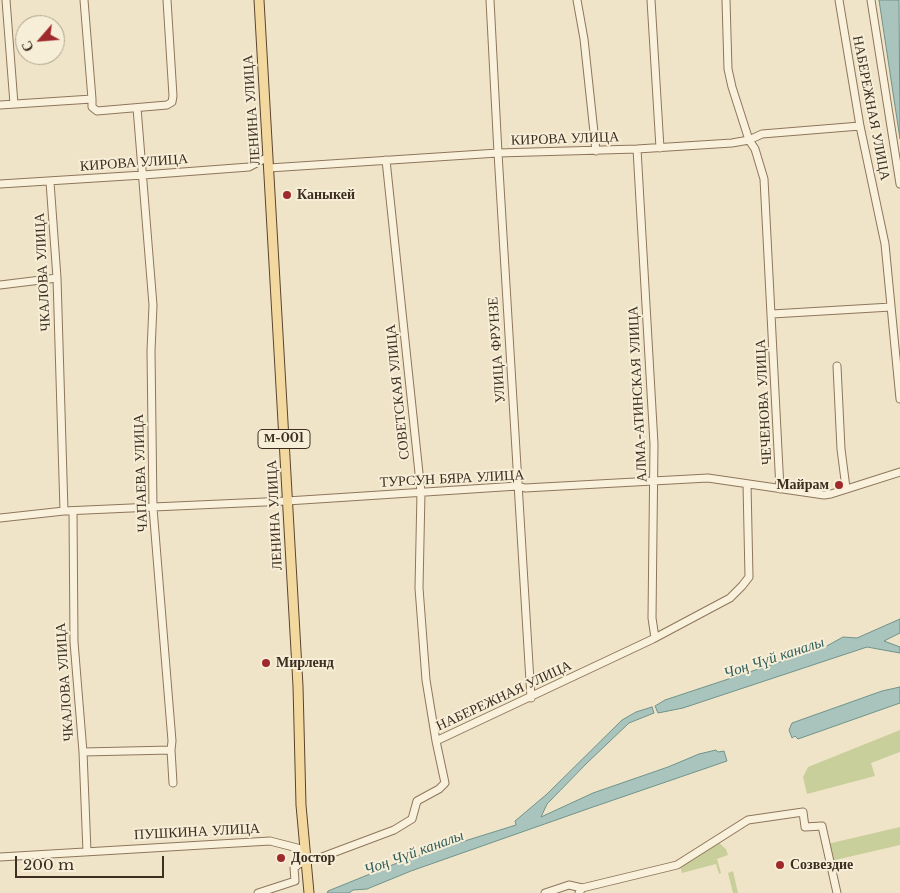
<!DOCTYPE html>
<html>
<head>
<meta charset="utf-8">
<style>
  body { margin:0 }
  #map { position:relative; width:900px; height:893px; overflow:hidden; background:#f0e4c8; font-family:"Libre Baskerville",serif }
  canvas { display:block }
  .north { position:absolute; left:15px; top:15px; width:50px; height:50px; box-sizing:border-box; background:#f7eed8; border:1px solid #ada18e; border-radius:50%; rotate:243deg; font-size:14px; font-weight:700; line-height:20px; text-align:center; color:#3d2e20 }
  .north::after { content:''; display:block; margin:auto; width:18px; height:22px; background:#9e2a2b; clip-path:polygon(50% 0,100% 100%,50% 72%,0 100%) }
  .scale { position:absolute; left:15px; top:856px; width:149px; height:22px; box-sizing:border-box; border:2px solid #3d2e20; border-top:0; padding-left:6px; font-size:15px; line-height:18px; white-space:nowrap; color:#3d2e20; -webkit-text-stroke:4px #f7eed8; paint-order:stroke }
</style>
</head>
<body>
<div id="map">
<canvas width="900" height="893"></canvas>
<div class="north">С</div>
<div class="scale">200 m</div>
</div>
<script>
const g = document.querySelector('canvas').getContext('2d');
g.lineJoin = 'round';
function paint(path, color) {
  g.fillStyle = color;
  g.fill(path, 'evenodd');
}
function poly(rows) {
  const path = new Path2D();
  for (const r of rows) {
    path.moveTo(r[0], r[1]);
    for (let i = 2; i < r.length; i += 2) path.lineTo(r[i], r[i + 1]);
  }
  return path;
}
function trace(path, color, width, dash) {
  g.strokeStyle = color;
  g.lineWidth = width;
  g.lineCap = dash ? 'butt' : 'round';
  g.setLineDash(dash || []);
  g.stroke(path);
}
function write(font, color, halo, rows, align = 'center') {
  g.font = font + ' "Libre Baskerville",serif';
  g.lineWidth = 4;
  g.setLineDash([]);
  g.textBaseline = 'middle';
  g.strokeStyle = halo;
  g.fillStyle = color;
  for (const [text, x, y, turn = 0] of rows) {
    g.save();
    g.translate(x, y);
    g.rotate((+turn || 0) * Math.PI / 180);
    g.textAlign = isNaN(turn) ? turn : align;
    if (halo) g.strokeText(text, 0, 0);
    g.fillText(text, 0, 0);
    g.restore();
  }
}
paint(poly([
  [900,730,900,752,871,763,875,776,807,794,803,777,808,767],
  [900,827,900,845,831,861,827,844],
  [718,842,726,849,728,855,717,859,721,873,719,874,716,864,682,873,680,865],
  [733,871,738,893,733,893,728,873]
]), '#c9cf9b');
const water = poly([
  [879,0,899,0,900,139,879,0],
  [900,619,900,633,884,641,900,647,900,653,867,647,683,708,658,713,655,706,665,700,825,647,843,637,857,638,900,619],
  [900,687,900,703,798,739,795,736,792,738,789,730,792,723,882,691,900,687],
  [652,707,654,713,629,723,587,763,547,804,541,817,593,793,668,767,699,754,716,750,718,752,724,751,727,761,593,807,411,871,367,889,353,890,349,893,327,893,328,891,407,859,516,825,515,821,547,794,622,720,636,712,652,707]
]);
paint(water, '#a9c4bc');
trace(water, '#6f938a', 1);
const minor = poly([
  [6,0,14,104],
  [84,0,92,99],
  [490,0,498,153,531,698],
  [577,0,584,39,596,151],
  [651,0,660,148],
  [726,0,728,69,732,87,749,140,755,149,764,179,780,489],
  [839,0,860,126,885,244,900,399],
  [871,0,900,184],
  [0,105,92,99,92,107,97,111,167,105,172,102,173,96,167,0],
  [637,149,654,444,652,618,655,638],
  [386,160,421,492,419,588,426,680,436,741],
  [269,168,498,153,637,149,732,143,749,140,762,134,860,126],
  [50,182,57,278,64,511],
  [0,184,143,175,249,167,268,157],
  [0,285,57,278],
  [772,314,891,307],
  [837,366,841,449,846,488],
  [73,511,74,642,83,752,87,852],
  [0,518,64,511,287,501,518,486,525,488,708,478,824,495,831,494,900,472],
  [171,750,173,783],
  [83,752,171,750,172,741,153,508,151,351,153,305,137,108],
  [0,857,270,841,305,850],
  [322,857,394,830,412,819,417,801,439,789,445,783,436,741,653,639,730,598,742,586,749,577,747,484],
  [582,888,677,865,748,820,803,812,805,827,822,826,837,893],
  [258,893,295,881,294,868,305,859],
  [545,893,569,885,582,888,579,893]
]);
const major = poly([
  [259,0,298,686,301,805,309,893]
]);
trace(minor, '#8d765c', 9);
trace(major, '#5b4430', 11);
trace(minor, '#faf1dc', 7);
trace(major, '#f3d9a0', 9);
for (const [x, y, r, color] of [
  [287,195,5,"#9e2a2b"],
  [839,485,5,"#9e2a2b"],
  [266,663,5,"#9e2a2b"],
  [281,858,5,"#9e2a2b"],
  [780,865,5,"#9e2a2b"]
]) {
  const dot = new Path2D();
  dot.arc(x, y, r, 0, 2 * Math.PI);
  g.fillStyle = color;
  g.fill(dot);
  trace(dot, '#f7eed8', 2);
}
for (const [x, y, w] of [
  [284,439,52]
]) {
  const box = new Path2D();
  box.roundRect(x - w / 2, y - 9.5, w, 19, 4);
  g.fillStyle = '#f7eed8';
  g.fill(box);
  trace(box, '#3d2e20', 1);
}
write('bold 12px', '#3d2e20', null, [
  ["М-001",284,439]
]);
write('14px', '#3d2e20', '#f7eed8', [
  ["НАБЕРЕЖНАЯ УЛИЦА",871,108,79],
  ["ЛЕНИНА УЛИЦА",252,110,-94],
  ["КИРОВА УЛИЦА",565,139,-2],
  ["КИРОВА УЛИЦА",134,163,-4],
  ["ЧКАЛОВА УЛИЦА",43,272,-93],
  ["УЛИЦА ФРУНЗЕ",497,350,-94],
  ["СОВЕТСКАЯ УЛИЦА",398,392,-96],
  ["АЛМА-АТИНСКАЯ УЛИЦА",638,394,-93],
  ["ЧЕЧЕНОВА УЛИЦА",764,402,-93],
  ["ЧАПАЕВА УЛИЦА",141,473,-92],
  ["ТУРСУН БЯРА УЛИЦА",452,479,-3],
  ["ЛЕНИНА УЛИЦА",275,515,-93],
  ["ЧКАЛОВА УЛИЦА",65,682,-94],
  ["НАБЕРЕЖНАЯ УЛИЦА",504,696,-25],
  ["ПУШКИНА УЛИЦА",197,832,-3]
]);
write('bold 14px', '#3d2e20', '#f7eed8', [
  ["Каныкей",297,195],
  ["Майрам",829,485,"right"],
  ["Мирленд",276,663],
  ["Достор",291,858],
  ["Созвездие",790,865]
], 'left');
write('italic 15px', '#2f5d5a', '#f7eed8', [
  ["Чоң Чүй каналы",774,658,-18],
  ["Чоң Чүй каналы",414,853,-20]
]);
</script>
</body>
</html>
